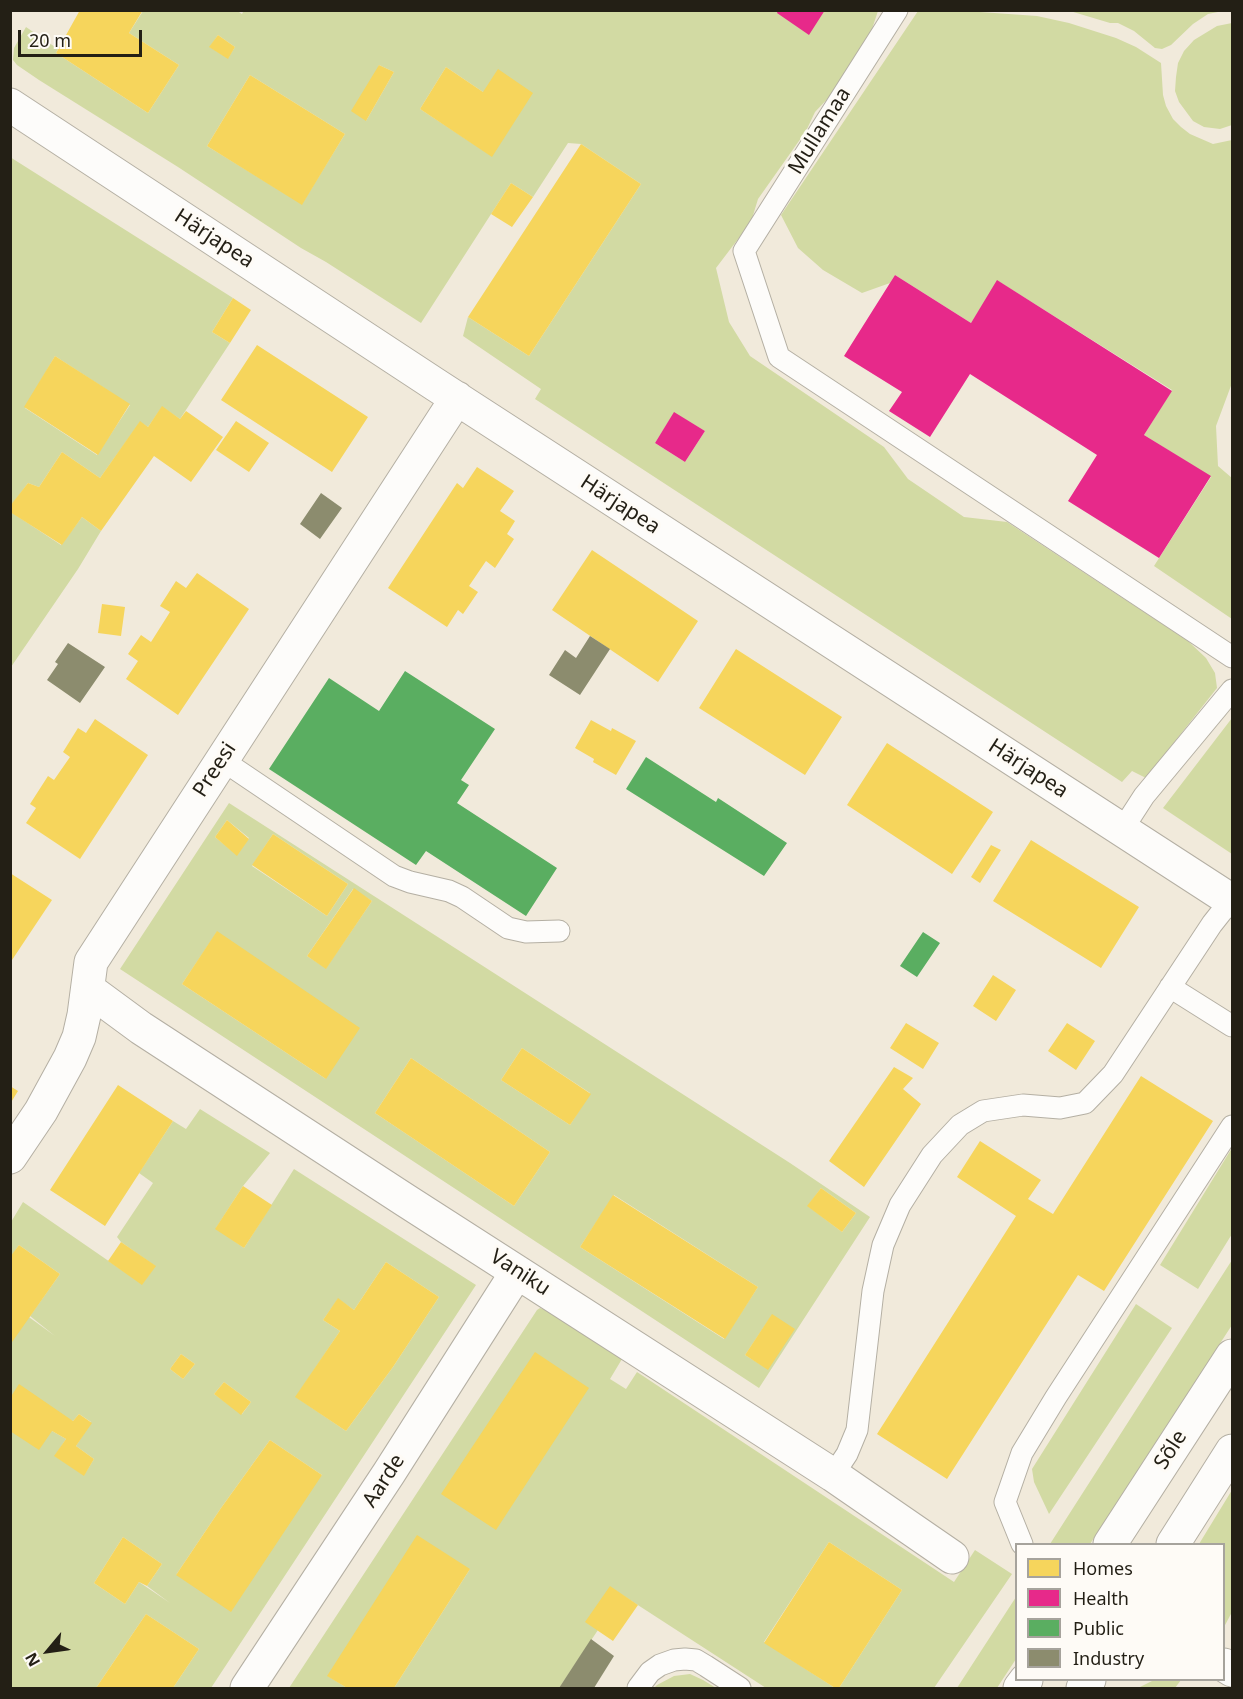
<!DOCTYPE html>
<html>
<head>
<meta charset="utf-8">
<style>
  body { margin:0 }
  #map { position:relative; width:1243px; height:1699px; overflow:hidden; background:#f1eadb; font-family:"Noto Sans",sans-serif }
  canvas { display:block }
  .frame { position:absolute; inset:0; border:12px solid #231f15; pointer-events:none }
  .legend { position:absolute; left:1015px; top:1543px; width:210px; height:138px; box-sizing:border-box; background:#fefbf6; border:2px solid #a6a39c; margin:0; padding:8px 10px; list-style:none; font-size:18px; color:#231f15 }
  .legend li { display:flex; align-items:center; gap:12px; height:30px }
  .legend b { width:30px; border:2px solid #a6a39c }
  .north { position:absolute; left:18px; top:1621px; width:60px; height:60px; -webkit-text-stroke:4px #fefbf6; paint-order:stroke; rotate:241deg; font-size:16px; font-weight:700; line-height:24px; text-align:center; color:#231f15 }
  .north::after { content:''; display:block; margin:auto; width:21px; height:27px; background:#231f15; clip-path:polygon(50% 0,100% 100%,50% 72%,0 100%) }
  .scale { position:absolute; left:18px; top:30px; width:124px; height:27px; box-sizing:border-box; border:3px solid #231f15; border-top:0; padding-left:8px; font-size:18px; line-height:21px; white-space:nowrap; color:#231f15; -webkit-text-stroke:4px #fefbf6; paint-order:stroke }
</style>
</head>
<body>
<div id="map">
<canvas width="1243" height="1699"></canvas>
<div class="frame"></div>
<ul class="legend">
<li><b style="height:16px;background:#f6d55c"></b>Homes</li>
<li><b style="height:16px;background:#e7298a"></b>Health</li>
<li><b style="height:16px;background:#5aae61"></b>Public</li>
<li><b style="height:16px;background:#8c8c6e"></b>Industry</li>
</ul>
<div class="north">N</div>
<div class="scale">20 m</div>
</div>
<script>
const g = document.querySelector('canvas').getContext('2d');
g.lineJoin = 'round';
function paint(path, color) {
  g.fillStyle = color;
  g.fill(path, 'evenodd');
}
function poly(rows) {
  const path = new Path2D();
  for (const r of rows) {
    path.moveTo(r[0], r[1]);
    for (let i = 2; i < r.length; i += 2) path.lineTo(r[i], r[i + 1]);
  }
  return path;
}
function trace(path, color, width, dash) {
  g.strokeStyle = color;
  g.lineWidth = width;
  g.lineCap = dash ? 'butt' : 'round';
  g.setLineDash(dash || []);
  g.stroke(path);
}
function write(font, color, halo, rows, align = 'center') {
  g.font = font + ' "Noto Sans",sans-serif';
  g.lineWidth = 6;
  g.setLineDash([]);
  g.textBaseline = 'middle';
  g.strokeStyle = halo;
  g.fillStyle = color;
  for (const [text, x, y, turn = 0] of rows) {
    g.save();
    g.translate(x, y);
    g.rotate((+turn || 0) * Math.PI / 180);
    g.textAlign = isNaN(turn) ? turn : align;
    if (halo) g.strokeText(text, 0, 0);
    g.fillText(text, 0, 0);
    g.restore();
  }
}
paint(poly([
  [236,10,242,14,244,10,878,11,872,29,833,93,815,112,806,131,758,199,751,222,716,268,729,322,750,356,884,447,908,479,964,517,1007,522,1188,641,1206,658,1215,673,1217,688,1146,778,1132,771,1122,782,535,399,541,389,463,336,468,317,529,356,641,184,581,144,568,143,533,197,511,183,421,323,326,262,301,248,178,167,39,80,17,65,13,60,14,48,26,27,58,49,56,53,148,113,179,65,129,33,143,11],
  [218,35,235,47,228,58,210,47],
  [379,65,394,72,366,121],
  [446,67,483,92,492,156,420,109],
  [250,75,345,134,302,204,207,146],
  [674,413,705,431,685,462,655,443],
  [918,11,980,12,1037,16,1069,23,1116,38,1136,47,1161,63,1163,95,1166,106,1173,119,1181,127,1190,134,1213,144,1232,140,1232,383,1216,426,1218,466,1232,478,1232,619,1154,566,1211,477,1144,435,1172,390,998,281,971,323,895,275,890,283,862,293,823,270,798,248,781,215],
  [1223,11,1208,14,1193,24,1171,45,1162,49,1155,48,1134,31,1118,23,1110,23,1070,11],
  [1232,23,1232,125,1220,129,1204,127,1193,121,1179,102,1175,91,1176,77,1178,63,1184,51,1194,40,1217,26],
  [10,157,233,298,212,332,230,343,180,419,162,407,148,427,140,422,100,478,62,452,39,487,28,483,11,506],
  [55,356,130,405,97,455,25,408],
  [11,512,61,545,82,517,101,531,78,569,11,667],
  [1232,718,1232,854,1163,808],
  [229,803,790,1163,870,1217,759,1388,120,969],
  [227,820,249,838,237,855,215,837],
  [273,834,348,884,327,916,252,866],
  [353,889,372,901,326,968,307,956],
  [217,932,326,1079,182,984],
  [522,1048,590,1093,570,1125,501,1080],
  [411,1058,550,1152,514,1206,375,1113],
  [821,1188,856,1213,842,1232,808,1206],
  [614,1195,758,1287,724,1339,580,1247],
  [772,1315,768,1369,745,1355],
  [200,1109,270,1153,243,1186,216,1228,244,1248,294,1169,476,1285,211,1688,173,1688,199,1649,146,1614,96,1688,11,1688,11,1431,52,1431,66,1439,55,1456,84,1475,94,1459,76,1446,91,1422,79,1414,73,1421,11,1398,11,1304,55,1336,30,1316,60,1274,19,1245,11,1257,11,1222,23,1202,142,1284,155,1266,121,1242,117,1237,153,1183,139,1173,173,1121,186,1129],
  [386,1262,439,1297,393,1367,346,1431,296,1397,340,1331,323,1320,338,1299,354,1310],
  [181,1354,195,1364,183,1379,170,1369],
  [224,1382,251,1402,242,1414,214,1394],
  [270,1440,322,1475,176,1575,221,1508],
  [123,1537,162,1564,147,1586,170,1603,139,1582,125,1604,94,1583],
  [1232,1148,1232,1234,1198,1289,1160,1265],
  [1232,1260,1232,1325,1090,1544,1050,1544],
  [1136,1304,1172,1328,1049,1514,1034,1482,1032,1469],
  [540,1308,545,1310,622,1359,610,1379,626,1389,637,1372,954,1582,975,1550,1012,1574,934,1688,839,1688,902,1590,829,1542,764,1642,835,1688,766,1688,610,1587,598,1630,559,1688,394,1688,470,1569,328,1676,347,1688,289,1688,537,1310],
  [1232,1490,1232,1612,1224,1627,1224,1544,1199,1544],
  [1016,1597,1016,1659,997,1688,957,1688],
  [690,1674,703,1680,716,1688,654,1688,657,1685,674,1676],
  [1154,1680,1181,1680,1175,1688,1138,1688]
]), '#d2daa3');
paint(poly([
  [80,10,143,10,129,33,179,65,148,113,56,53],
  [218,35,235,47,228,59,209,47],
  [379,65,394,72,366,121,351,111],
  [446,67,483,92,498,69,533,93,492,157,420,109],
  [250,75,345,134,302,205,207,146],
  [581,144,641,184,529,356,468,317],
  [511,183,533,197,512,227,491,214],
  [233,298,251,310,230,343,212,332],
  [257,345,368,417,332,472,221,400],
  [55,356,130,404,98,455,24,407],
  [162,406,180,419,186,411,223,437,191,482,154,456,101,531,82,517,62,545,10,512,10,506,28,483,39,487,62,452,100,478,140,421,148,427],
  [236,421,269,443,249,472,216,450],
  [477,467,514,491,500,511,515,521,507,534,514,539,495,568,486,561,469,586,478,592,463,614,458,610,447,627,388,588,457,483,463,488],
  [592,550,698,621,658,682,552,610],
  [197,573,249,609,178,715,126,679,138,661,128,654,141,635,151,642,170,612,160,606,176,581,186,588],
  [102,604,125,607,121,636,98,633],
  [736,649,842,717,805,775,699,708],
  [95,719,148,755,80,859,26,823,36,808,30,804,48,776,54,780,70,757,63,752,78,728,86,733],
  [591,720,611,731,612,728,636,741,616,775,593,762,594,759,575,748],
  [887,743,993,812,952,874,847,805],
  [227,820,249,839,237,856,215,837],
  [273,834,348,884,327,916,252,865],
  [1031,840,1139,907,1101,968,993,901],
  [991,845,1001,850,980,883,971,877],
  [10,873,52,900,10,963],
  [354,888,372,901,326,969,307,956],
  [217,931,360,1028,326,1079,182,984],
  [993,975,1016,990,996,1021,973,1006],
  [906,1023,939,1043,923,1069,890,1048],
  [1067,1023,1095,1041,1076,1070,1048,1051],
  [522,1048,591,1094,570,1125,501,1080],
  [411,1058,550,1152,514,1206,375,1113],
  [894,1067,913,1078,903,1089,921,1104,864,1187,829,1161],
  [1141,1076,1213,1121,1104,1291,1078,1275,947,1479,877,1434,1016,1216,957,1177,980,1141,1041,1180,1028,1199,1053,1214],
  [118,1085,173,1121,105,1226,50,1190],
  [10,1086,18,1091,10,1104],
  [243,1186,272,1205,244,1248,215,1229],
  [821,1188,856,1213,842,1232,807,1206],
  [613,1195,758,1287,725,1339,580,1247],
  [121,1242,156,1266,142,1285,108,1261],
  [19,1245,60,1274,10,1345,10,1257],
  [386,1262,439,1297,393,1367,346,1431,295,1397,340,1331,323,1320,338,1298,354,1310],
  [772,1314,795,1329,768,1370,745,1355],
  [535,1352,589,1388,496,1530,441,1494],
  [181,1354,195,1364,183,1379,170,1369],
  [224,1382,251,1402,241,1415,214,1394],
  [19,1384,73,1421,79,1414,92,1423,76,1446,94,1459,84,1476,54,1456,66,1439,52,1431,39,1450,10,1431,10,1398],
  [270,1440,322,1475,231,1612,176,1575,221,1508],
  [417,1535,470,1569,394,1688,347,1688,327,1676],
  [123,1537,162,1564,147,1586,139,1582,125,1604,94,1583],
  [829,1542,902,1590,839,1688,835,1688,764,1643],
  [610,1586,638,1605,613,1641,585,1622],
  [146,1614,199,1649,173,1688,96,1688]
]), '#f6d55c');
paint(poly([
  [778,10,825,10,809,35,777,13],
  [895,275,971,323,997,280,1172,391,1144,435,1211,476,1159,558,1068,501,1097,455,970,374,930,437,889,411,902,392,844,356],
  [674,412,705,431,685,462,655,443]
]), '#e7298a');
paint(poly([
  [405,671,495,729,461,780,469,785,457,803,557,868,526,916,426,851,416,865,269,769,329,678,379,711],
  [646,757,716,802,718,798,787,843,764,876,626,789],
  [923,932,940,943,917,977,900,966]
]), '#5aae61');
paint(poly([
  [321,493,342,508,320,539,300,524],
  [590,636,610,649,580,695,549,675,565,650,576,658],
  [68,643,105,667,80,703,47,680,58,664,55,662],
  [591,1639,614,1656,594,1688,559,1688]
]), '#8c8c6e');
const lane = poly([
  [897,10,744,251,779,357,1232,657],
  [222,760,394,876,410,882,449,891,462,897,508,928,526,932,559,931],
  [1122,830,1144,796,1232,690],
  [1170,987,1232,1026],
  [833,1475,847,1454,857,1430,873,1291,883,1245,900,1205,932,1155,960,1125,983,1111,1023,1105,1060,1108,1085,1103,1113,1074,1212,924,1231,900],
  [1022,1544,1005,1502,1022,1453,1056,1397,1232,1126],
  [638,1688,650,1672,660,1665,674,1660,685,1659,696,1660,706,1666,740,1688]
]);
const street = poly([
  [10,105,436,385,1232,901],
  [88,989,141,1028,405,1200,833,1475,952,1557],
  [10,1157,41,1111,70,1058,79,1037,84,1015,91,962,457,398],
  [1224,1665,1232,1670],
  [247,1688,389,1473,517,1272]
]);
const secondary = poly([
  [1110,1544,1232,1356],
  [1173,1544,1232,1451],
  [1020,1688,1026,1680],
  [1083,1688,1089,1680]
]);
trace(lane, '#b4afa3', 23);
trace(street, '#b4afa3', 35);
trace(secondary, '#b4afa3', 35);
trace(lane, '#fdfcfa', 21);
trace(street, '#fdfcfa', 33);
trace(secondary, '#fdfcfa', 33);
write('21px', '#231f15', '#fefbf6', [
  ["Mullamaa",820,131,-58],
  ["Härjapea",214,239,33],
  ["Härjapea",620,505,33],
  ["Härjapea",1028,769,33],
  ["Preesi",215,770,-57],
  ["Vaniku",520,1273,33],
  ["Sõle",1171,1450,-57],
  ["Aarde",384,1481,-57]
]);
</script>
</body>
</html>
